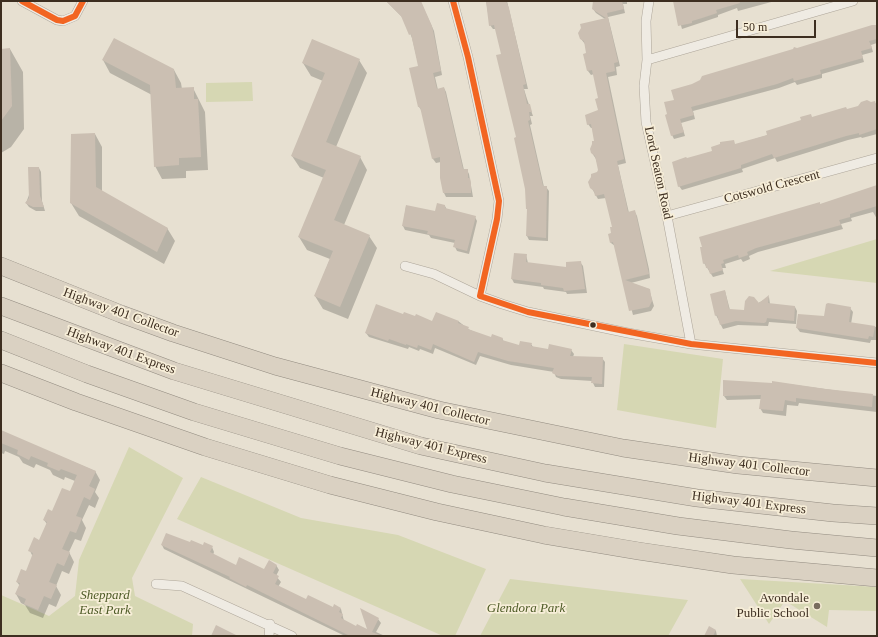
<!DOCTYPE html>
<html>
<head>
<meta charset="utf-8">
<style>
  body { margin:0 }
  #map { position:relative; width:878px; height:637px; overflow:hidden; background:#e7e0d1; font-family:Georgia,serif }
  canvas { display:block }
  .frame { position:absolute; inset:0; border:2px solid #3d2e20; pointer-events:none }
  .scale { position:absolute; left:736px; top:20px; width:80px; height:18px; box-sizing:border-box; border:2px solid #3d2e20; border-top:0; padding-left:5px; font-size:12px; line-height:14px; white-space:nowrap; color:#3d2e20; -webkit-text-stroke:3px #f7eed8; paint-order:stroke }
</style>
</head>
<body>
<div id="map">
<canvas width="878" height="637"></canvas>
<div class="frame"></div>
<div class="scale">50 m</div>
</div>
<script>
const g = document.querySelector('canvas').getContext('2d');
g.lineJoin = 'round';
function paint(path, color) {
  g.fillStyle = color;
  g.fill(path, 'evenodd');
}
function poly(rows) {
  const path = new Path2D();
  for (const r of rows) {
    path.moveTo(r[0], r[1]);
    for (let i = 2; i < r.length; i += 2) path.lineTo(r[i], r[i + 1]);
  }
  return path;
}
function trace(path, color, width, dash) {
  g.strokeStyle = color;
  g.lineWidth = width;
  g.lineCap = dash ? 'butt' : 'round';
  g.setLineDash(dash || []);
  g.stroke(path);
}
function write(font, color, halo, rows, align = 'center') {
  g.font = font + ' Georgia,serif';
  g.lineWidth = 3.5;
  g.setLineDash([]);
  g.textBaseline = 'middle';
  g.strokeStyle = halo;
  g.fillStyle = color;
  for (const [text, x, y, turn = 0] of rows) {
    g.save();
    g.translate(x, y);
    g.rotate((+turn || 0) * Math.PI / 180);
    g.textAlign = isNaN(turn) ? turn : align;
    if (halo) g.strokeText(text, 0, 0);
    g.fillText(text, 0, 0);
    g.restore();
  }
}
paint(poly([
  [252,82,253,101,206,102,206,83],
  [877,239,877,283,770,271],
  [624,344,723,359,716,428,617,410],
  [129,447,183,478,132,578,135,596,193,624,192,636,1,636,1,595,49,616,75,596,79,560],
  [201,477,301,518,398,535,486,569,455,636,443,636,177,519],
  [510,579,688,600,668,636,480,636],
  [740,579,877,587,877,611,829,610,827,627,785,601,769,624]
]), '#d6d7b3');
paint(poly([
  [386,1,420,1,423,7,434,31,442,75,435,77,438,90,444,88,446,92,464,170,467,170,469,174,473,197,446,197,444,193,441,162,436,163,433,159,422,111,419,107,419,67,412,38,404,19],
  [486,1,507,1,528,89,524,89,527,99,533,116,530,116,532,124,530,125,544,187,546,187,549,191,548,241,529,240,527,236,528,211,526,189,502,54,496,29,493,29,490,25],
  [594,1,627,1,627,4,623,4,625,13,608,17,620,66,616,67,617,75,608,77,626,163,618,165,623,187,629,213,635,212,637,216,649,269,650,278,631,283,649,289,654,306,651,311,633,315,615,246,611,243,609,235,612,234,613,228,606,198,598,199,591,187,599,170,596,159,592,153,595,141,593,128,591,128,588,124,599,111,599,99,594,74,591,75,588,71,585,55,587,54,585,44,581,39,605,19,596,13,593,9],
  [674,1,775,1,738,11,737,8,718,15,718,17,682,29],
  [877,26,877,43,871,45,873,52,862,55,864,62,822,74,822,78,797,85,795,82,779,88,693,111,695,119,681,123,685,136,674,139,672,135,675,100,797,50],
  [10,49,23,72,24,129,11,147,1,153,1,50],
  [103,60,174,70,181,83,182,89,193,88,205,112,208,170,186,171,186,178,162,179,155,166,152,95,110,73],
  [359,60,367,73,336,147,360,157,367,170,344,225,369,236,377,248,348,319,323,309,315,296,330,259,307,250,299,237,324,178,300,168,292,156,323,81,311,76,303,63],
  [877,103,877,134,862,138,861,137,848,140,777,162,775,158,742,169,743,172,682,190,679,186,687,159,768,135,812,118],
  [95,134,102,147,102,192,167,228,175,241,164,264,79,216,71,203],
  [39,168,41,172,42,201,45,211,36,211,29,207,26,203],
  [877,186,877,219,873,212,851,218,852,221,841,224,843,229,758,252,749,256,750,259,743,262,741,259,725,264,726,268,722,268,724,274,713,277,704,263,820,205],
  [406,206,436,212,445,206,447,210,475,217,477,221,469,254,457,251,455,247,455,243,431,238,429,235,405,230,403,226],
  [526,255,528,263,567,268,580,262,583,266,587,293,567,294,566,292,544,289,543,287,514,283,512,279],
  [725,291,730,310,744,311,769,297,770,304,795,307,797,311,796,324,769,322,768,326,738,325,723,329,716,315],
  [850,308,853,312,851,324,877,327,877,340,871,340,870,343,800,332,797,328],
  [404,316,433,322,458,321,470,330,492,339,502,338,504,342,520,347,531,344,533,347,549,350,571,350,574,354,573,357,602,358,605,362,604,387,595,387,592,381,561,379,556,377,554,372,511,365,480,356,476,365,435,348,433,354,420,349,419,351,409,347,408,349,369,337,366,333],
  [773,382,877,396,877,412,799,403,798,406,787,405,786,416,763,413,760,408,761,399,727,400,724,396,773,384],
  [1,431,95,471,100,480,95,492,99,498,95,508,89,505,82,520,86,528,81,541,75,539,69,552,74,562,69,574,62,571,56,586,61,595,56,607,49,604,43,618,30,613,25,605,21,603,16,594,20,586,17,582,26,572,33,557,30,551,40,541,47,524,44,520,70,493,75,481,65,477,64,480,53,475,50,470,36,464,34,468,23,463,19,457,5,451,4,454,1,453],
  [191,544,212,547,214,552,213,555,236,566,265,571,276,565,279,570,276,576,281,582,278,587,306,601,333,608,334,606,341,609,344,621,356,627,369,631,378,619,381,623,376,632,385,636,345,636,164,549,162,545],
  [710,627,716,631,717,636,705,636]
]), '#0003');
paint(poly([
  [386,1,421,1,432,26,441,71,433,73,437,89,444,87,463,169,468,169,468,178,470,178,471,183,471,193,443,193,440,178,440,157,432,159,420,107,418,107,409,68,418,66,411,34,409,35,401,16],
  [486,1,506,1,509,8,526,84,523,85,527,104,530,104,532,112,529,112,530,120,528,121,543,186,547,186,546,238,526,236,527,209,526,209,525,189,514,138,516,137,496,55,501,54,494,25,489,26],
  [593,1,622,1,624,9,607,13,618,62,614,63,615,71,606,73,624,159,617,161,628,212,635,210,649,274,625,280,650,289,652,301,649,307,629,311,613,242,610,243,608,234,611,233,610,227,612,227,604,194,595,196,594,191,590,188,588,182,591,177,591,174,597,172,598,170,595,156,591,153,590,149,592,144,592,141,594,141,591,124,587,125,585,115,598,110,595,99,598,98,592,70,587,71,583,54,586,53,584,41,580,39,578,33,581,28,580,24,606,18,592,9],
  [673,1,739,1,740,3,716,10,717,13,702,18,692,21,692,23,678,26],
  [872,25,877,25,877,39,869,41,872,48,861,51,863,58,820,70,821,74,794,81,793,78,777,84,691,107,694,115,680,119,684,132,671,136,665,115,667,114,664,102,674,100,671,90,692,84,700,80,702,76,793,49,794,47,797,48],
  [114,38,174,69,176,88,194,87,194,99,198,99,201,157,179,158,179,165,154,167,150,85,102,60],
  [312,39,360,59,326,142,361,156,334,220,370,235,340,307,314,296,333,251,298,237,326,170,291,156,325,73,302,63],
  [10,48,12,106,1,121,1,49],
  [867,100,871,102,875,101,877,109,877,129,859,135,859,133,846,136,774,158,772,154,741,165,741,168,678,187,672,162,686,157,687,158,712,151,711,147,720,144,720,142,734,140,735,144,767,135,766,131,801,120,800,117,811,114,812,117,846,107,847,109,858,106,861,102],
  [95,133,96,187,168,228,157,252,70,203,71,134],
  [28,167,39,167,40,196,44,207,33,207,25,203,29,198],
  [877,185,877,206,850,214,850,217,839,220,841,225,756,248,747,252,748,255,739,258,738,255,723,260,724,263,721,264,723,270,710,274,708,268,706,268,705,263,703,264,700,247,702,247,699,237,820,202,820,204],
  [437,203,445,205,445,208,476,216,467,251,453,247,455,240,427,234,428,231,402,226,406,205,435,211],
  [514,253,527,254,526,262,566,267,566,262,581,261,585,289,564,291,563,288,541,285,541,283,511,279],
  [725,290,729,309,744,310,745,301,749,296,754,297,759,303,769,295,768,303,795,306,794,321,767,318,766,322,764,323,736,321,720,325,717,315,715,316,710,294],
  [828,303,851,307,849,322,875,326,873,337,869,336,868,339,796,328,798,314,824,316,826,304],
  [376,304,403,314,404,312,415,316,416,314,432,321,436,312,459,321,458,323,469,327,468,329,491,337,492,334,503,338,502,340,519,345,520,341,532,343,531,346,548,349,549,344,572,349,570,356,603,357,602,384,591,383,592,377,558,376,552,373,554,368,508,361,478,352,474,362,433,344,431,350,418,345,417,348,406,344,406,345,389,339,388,341,365,333],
  [723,380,772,383,772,381,826,389,873,394,872,407,796,398,796,402,785,400,783,411,759,409,761,395,723,396],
  [1,430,96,471,89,486,95,489,90,500,84,497,76,516,82,518,76,533,70,531,62,549,70,552,64,566,57,563,49,582,57,585,51,599,44,596,38,610,24,604,26,599,15,594,20,583,16,582,21,569,26,571,33,553,28,551,34,537,39,540,47,522,43,520,48,509,52,511,62,488,70,491,77,475,61,469,59,471,47,466,48,463,31,456,29,460,17,454,18,450,1,443],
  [166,533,190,542,191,540,203,545,204,542,213,546,210,552,236,565,239,557,264,569,269,560,277,565,273,573,279,576,275,584,306,599,308,595,333,607,334,604,341,608,339,612,343,614,341,618,356,626,357,624,367,629,360,608,379,618,372,632,382,636,350,636,247,585,246,587,229,578,230,577,161,545],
  [216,625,238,636,211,636],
  [709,626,716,630,713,636,704,636]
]), '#cbbfb2');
const street = poly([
  [22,1,57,20,63,21,75,16,83,1],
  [453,1,468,57,499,201,497,219,480,296],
  [649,1,646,21,647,60,644,86,646,122,667,216,691,344],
  [647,60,853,1],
  [667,216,877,158],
  [405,266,434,274,480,296,502,304,528,312,628,333,691,344,877,363],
  [156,584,182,586,292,636],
  [269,636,270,624]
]);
const highway = poly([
  [1,266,121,314,173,333,275,366,439,410,623,448,738,465,877,478],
  [1,306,174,371,421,446,545,473,697,498,833,513,877,516],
  [1,340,87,374,194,412,340,456,452,484,564,507,678,526,791,540,877,548],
  [1,373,76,402,205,447,330,485,437,512,544,535,639,551,733,565,877,578]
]);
trace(street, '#ada599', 10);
trace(highway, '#928b80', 18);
trace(street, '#efebe3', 9);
trace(highway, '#dad1c2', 17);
trace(poly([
  [22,1,57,20,63,21,75,16,83,1],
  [453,1,468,57,499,201,497,219,480,296],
  [480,296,528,312,691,344,877,363]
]), '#f26522', 6);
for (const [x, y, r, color] of [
  [593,325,3.5,"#3d2e20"],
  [817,606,4,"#786c5e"]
]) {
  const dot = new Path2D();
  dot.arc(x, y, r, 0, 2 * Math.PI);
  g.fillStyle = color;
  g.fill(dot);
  trace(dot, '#f7eed8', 1.5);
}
write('13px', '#3d2e20', '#f7eed8', [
  ["Lord Seaton Road",658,173,78],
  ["Cotswold Crescent",772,187,-15],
  ["Highway 401 Collector",121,313,20],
  ["Highway 401 Express",121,351,20],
  ["Highway 401 Collector",430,407,14],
  ["Highway 401 Express",431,446,14],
  ["Highway 401 Collector",749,465,7],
  ["Highway 401 Express",749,503,7]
]);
write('italic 13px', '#4d5a26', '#f7eed8', [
  ["Sheppard",105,596],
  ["East Park",105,611],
  ["Glendora Park",526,609]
]);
write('13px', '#3d2e20', '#f7eed8', [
  ["Avondale",809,599],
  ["Public School",809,614]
], 'right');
</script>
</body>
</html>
